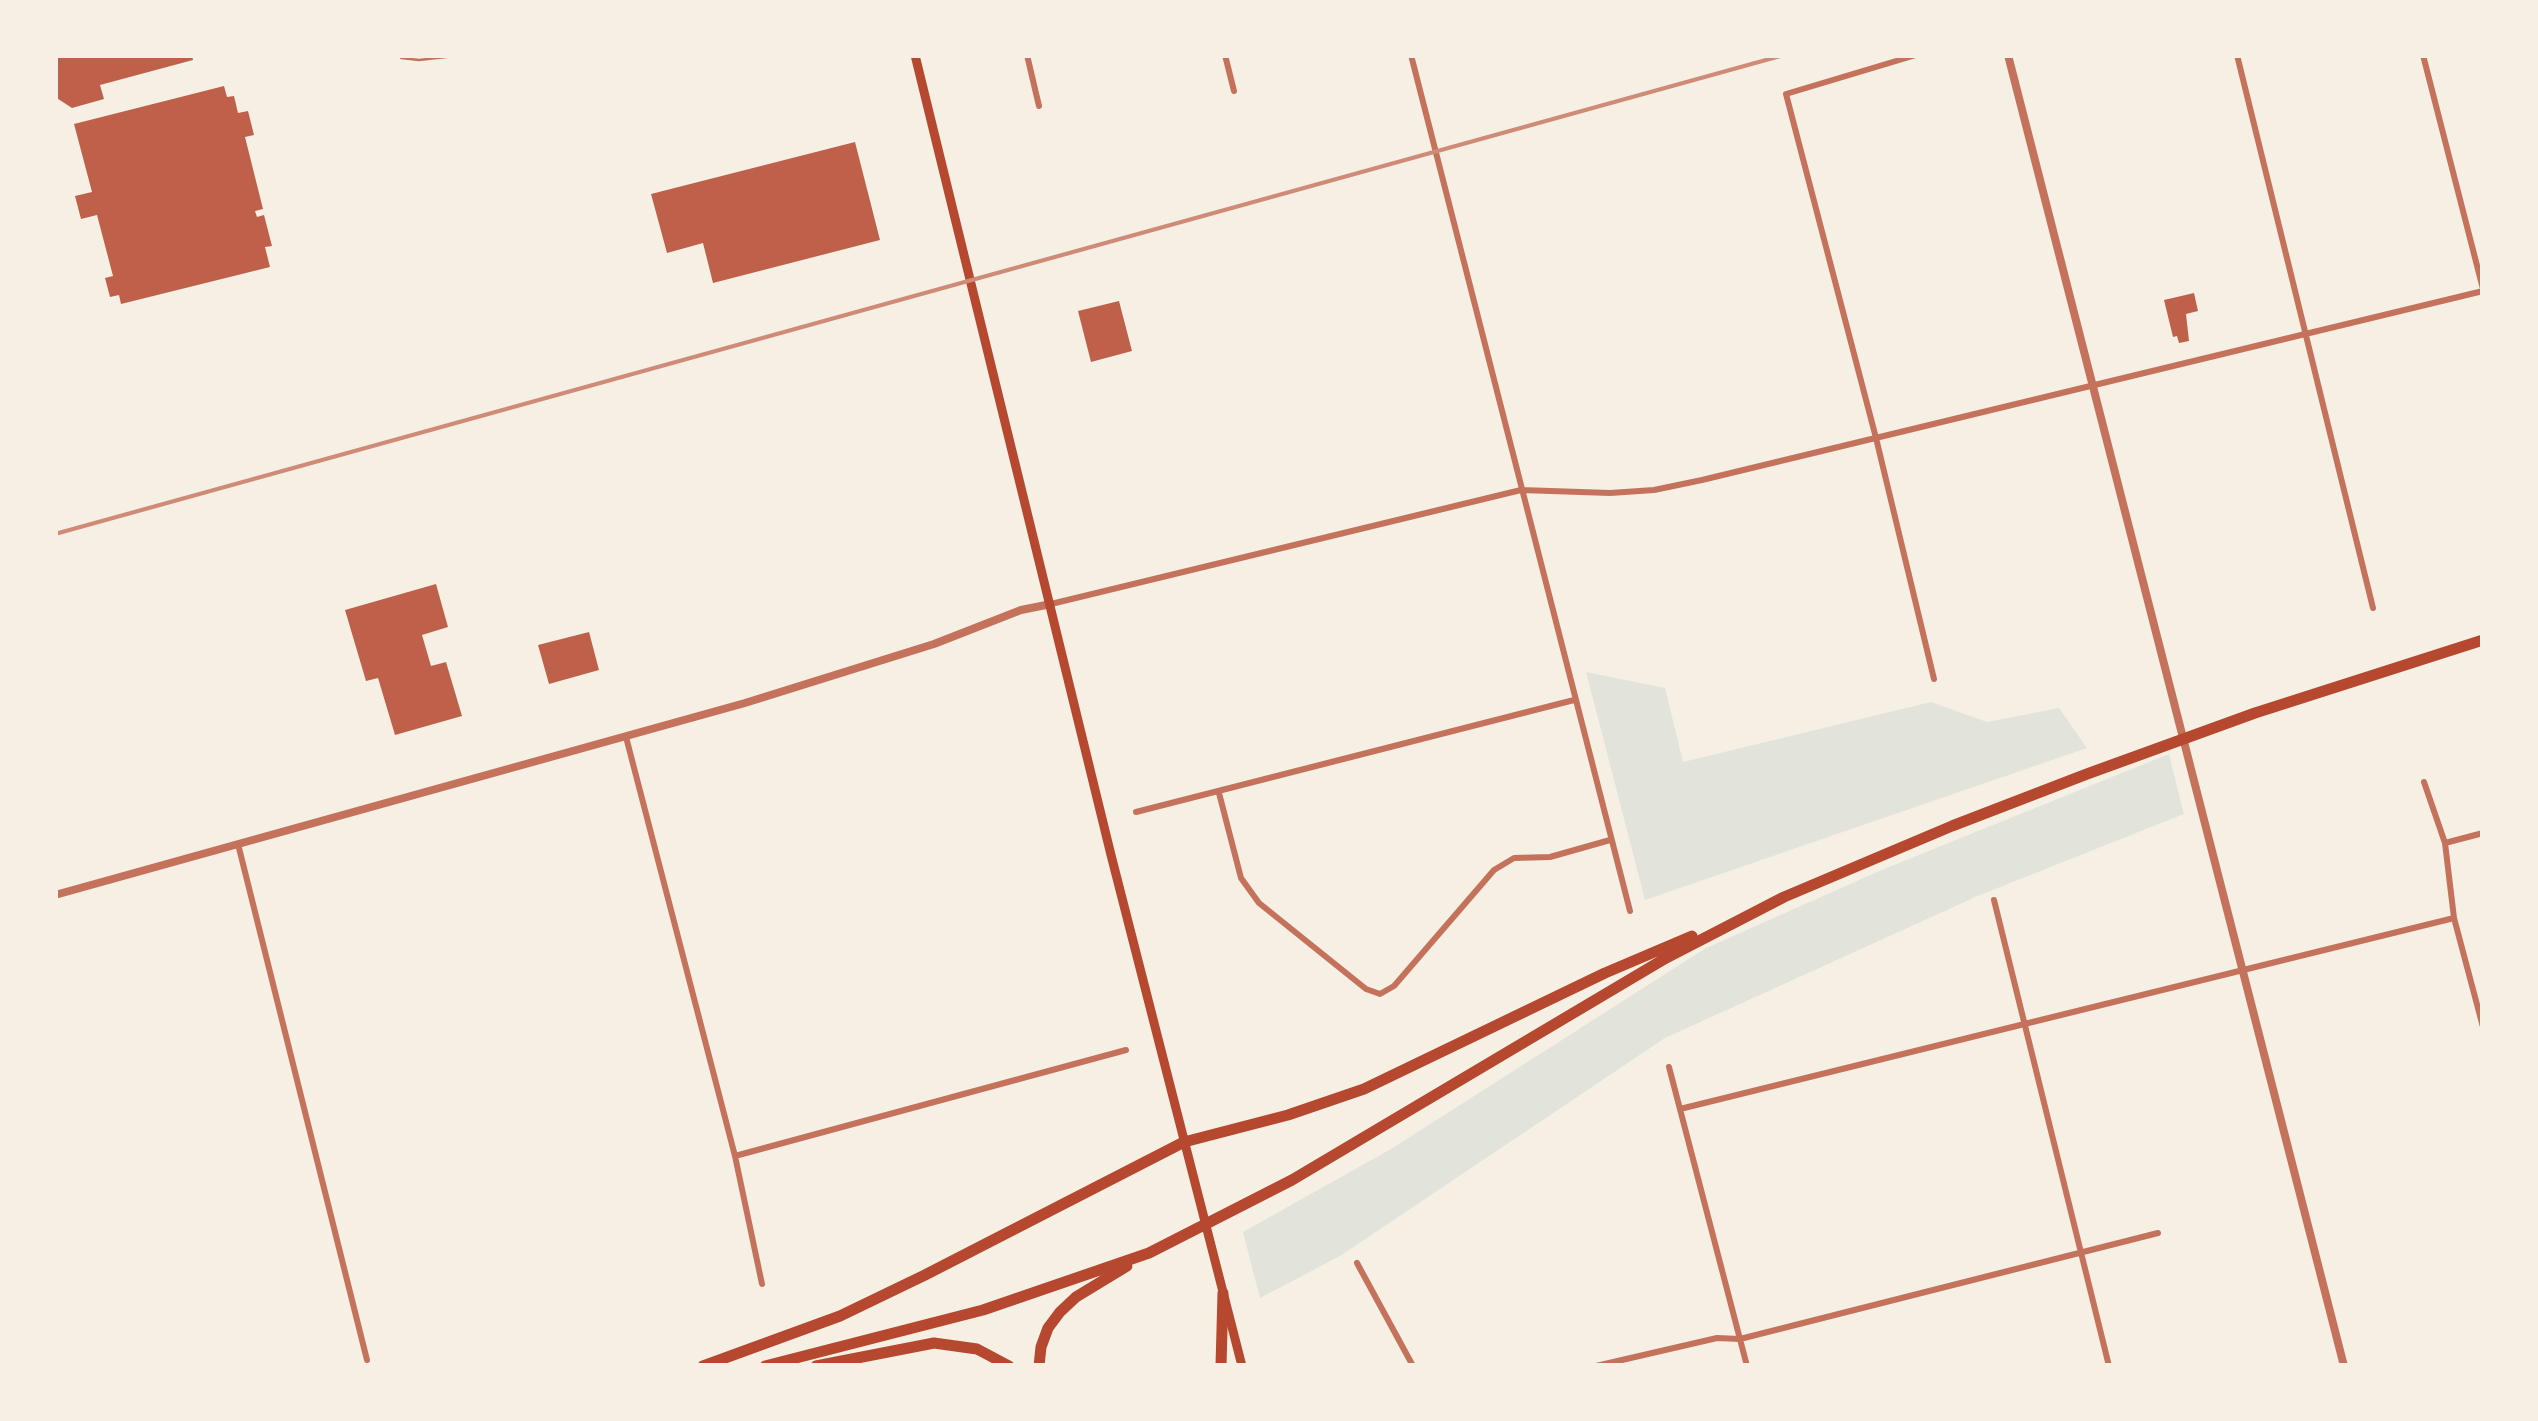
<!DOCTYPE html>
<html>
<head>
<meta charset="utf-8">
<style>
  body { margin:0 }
  #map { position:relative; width:2538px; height:1421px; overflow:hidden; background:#f6efe4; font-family:"Titillium Web",sans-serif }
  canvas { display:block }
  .frame { position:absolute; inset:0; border:58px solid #f6efe4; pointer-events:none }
</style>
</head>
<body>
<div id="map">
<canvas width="2538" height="1421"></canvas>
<div class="frame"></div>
</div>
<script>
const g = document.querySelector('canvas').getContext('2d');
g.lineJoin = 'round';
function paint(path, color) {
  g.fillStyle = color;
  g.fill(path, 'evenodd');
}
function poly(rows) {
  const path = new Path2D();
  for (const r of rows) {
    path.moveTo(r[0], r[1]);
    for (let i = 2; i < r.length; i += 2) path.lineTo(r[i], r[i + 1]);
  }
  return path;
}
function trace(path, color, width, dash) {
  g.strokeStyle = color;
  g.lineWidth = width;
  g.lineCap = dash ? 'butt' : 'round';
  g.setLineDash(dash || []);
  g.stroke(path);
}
paint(poly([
  [1586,672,1665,688,1683,762,1931,702,1987,722,2059,708,2087,748,1645,900],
  [2169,754,2184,814,1980,895,1665,1038,1340,1256,1260,1298,1243,1232,1391,1149,1706,948,1884,869]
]), '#e2e4dc');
paint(poly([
  [55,55,192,55,193,60,100,85,104,99,72,108,55,97],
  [224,86,227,97,234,96,238,113,248,111,254,135,245,137,263,209,255,211,257,217,264,215,272,246,265,247,270,267,121,304,119,295,110,297,105,278,113,276,97,215,81,219,75,196,92,192,74,124],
  [855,142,880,240,713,283,703,243,667,253,651,194],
  [2194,293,2198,311,2186,314,2189,341,2179,343,2177,336,2173,337,2164,300],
  [1119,301,1132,351,1091,362,1078,311],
  [436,584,448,627,422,635,431,666,446,662,462,716,395,735,378,678,366,681,345,610],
  [589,632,599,670,549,684,538,645]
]), '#bf614a');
trace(poly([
  [401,55,401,58,419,60,464,55]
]), '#c5725c', 2.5);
trace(poly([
  [1027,55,1039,106],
  [1225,55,1234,91],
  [1411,55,1630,911],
  [1916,55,1786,94,1876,438,1934,679],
  [2237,55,2373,608],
  [2423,55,2483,289],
  [1051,604,1521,490,1610,493,1654,490,1702,480,2483,291],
  [626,737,735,1156,762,1284],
  [2424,782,2445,843,2454,918,2483,1027],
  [1219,793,1241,878,1259,903,1366,989,1380,994,1394,986,1494,870,1514,858,1550,857,1610,840],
  [1136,812,1574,700],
  [2445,843,2483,833],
  [238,844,367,1360],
  [1994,900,2109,1366],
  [1669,1067,1747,1366],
  [1680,1109,2454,918],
  [735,1156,1126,1050],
  [1357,1263,1413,1366],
  [1596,1366,1717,1338,1740,1339,2158,1233]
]), '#c5725c', 6);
trace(poly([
  [2008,55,2344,1366],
  [55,895,745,703,934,644,1021,610,1051,604]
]), '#c5725c', 8);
trace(poly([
  [915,55,1111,855,1242,1366]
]), '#b5482f', 9);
trace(poly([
  [703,1366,840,1316,925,1275,1184,1142,1288,1115,1364,1089,1605,973,1692,936],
  [765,1366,983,1310,1149,1253,1292,1180,1666,958,1784,897,1952,826,2087,774,2255,713,2483,640],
  [816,1366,934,1343,977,1349,1009,1366],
  [1039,1366,1041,1347,1048,1328,1060,1312,1076,1297,1127,1266],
  [1221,1366,1223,1293]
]), '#b5482f', 11);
trace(poly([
  [55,534,1784,55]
]), '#cf8b77', 4);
</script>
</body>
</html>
